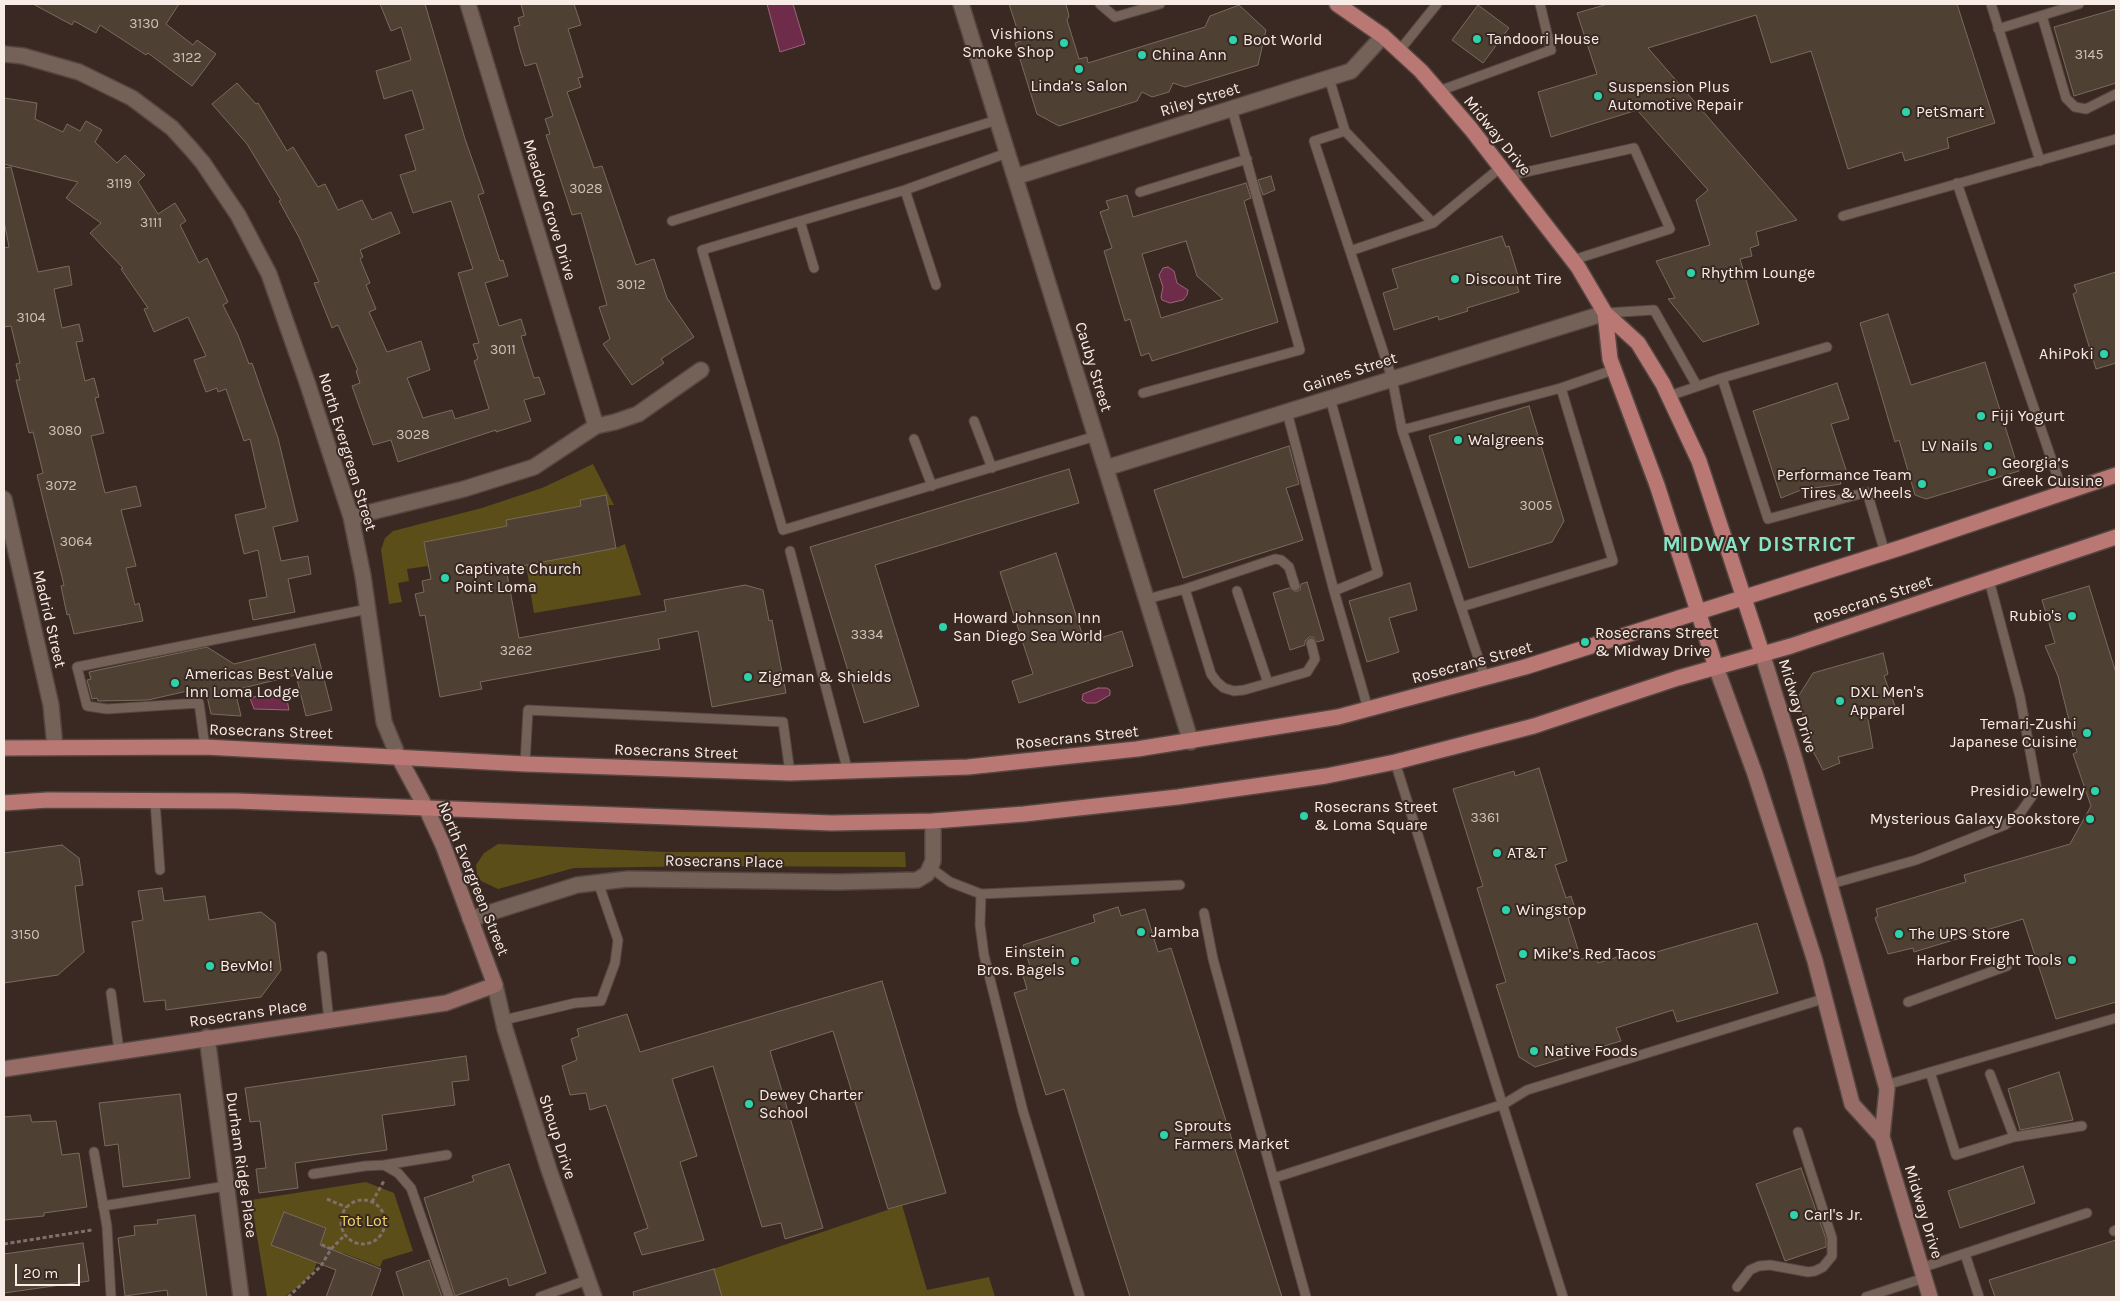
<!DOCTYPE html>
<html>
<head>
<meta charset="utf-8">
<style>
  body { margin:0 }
  #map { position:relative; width:2120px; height:1301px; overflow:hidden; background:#3a2922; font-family:Karla,sans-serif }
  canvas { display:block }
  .frame { position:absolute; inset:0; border:5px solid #f8ece7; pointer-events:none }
  .scale { position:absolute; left:15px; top:1264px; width:65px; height:22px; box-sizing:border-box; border:2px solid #f8ece7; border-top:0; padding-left:6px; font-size:15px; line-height:18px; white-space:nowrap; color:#f8ece7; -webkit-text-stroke:4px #3a2922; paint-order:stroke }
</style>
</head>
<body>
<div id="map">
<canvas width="2120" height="1301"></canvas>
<div class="frame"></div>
<div class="scale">20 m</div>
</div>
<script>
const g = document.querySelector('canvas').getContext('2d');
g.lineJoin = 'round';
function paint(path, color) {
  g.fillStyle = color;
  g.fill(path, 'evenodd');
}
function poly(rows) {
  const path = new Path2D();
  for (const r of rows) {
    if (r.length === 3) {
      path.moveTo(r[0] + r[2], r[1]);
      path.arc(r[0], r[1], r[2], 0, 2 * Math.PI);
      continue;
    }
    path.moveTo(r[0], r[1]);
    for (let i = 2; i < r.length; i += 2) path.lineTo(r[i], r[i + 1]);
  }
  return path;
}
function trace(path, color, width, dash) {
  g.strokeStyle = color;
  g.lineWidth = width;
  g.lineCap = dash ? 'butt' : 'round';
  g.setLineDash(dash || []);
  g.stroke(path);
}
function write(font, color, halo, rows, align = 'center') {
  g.font = font + ' Karla,sans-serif';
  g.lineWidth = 4;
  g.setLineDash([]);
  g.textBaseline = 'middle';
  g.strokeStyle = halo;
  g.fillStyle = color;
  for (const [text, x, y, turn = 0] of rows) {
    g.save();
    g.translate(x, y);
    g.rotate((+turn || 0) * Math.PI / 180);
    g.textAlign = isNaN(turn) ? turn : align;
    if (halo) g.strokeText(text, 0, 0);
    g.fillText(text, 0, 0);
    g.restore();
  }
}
paint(poly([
  [593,464,614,505,608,505,606,495,580,500,581,506,507,520,507,526,424,542,428,566,407,569,409,581,398,583,402,602,389,604,381,550,385,538,393,531,482,508,542,488],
  [625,544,641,595,534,613,526,565,616,548],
  [498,844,665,852,905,852,906,867,711,866,574,868,498,889,481,881,477,874,476,865,484,853],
  [366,1182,394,1193,413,1251,383,1260,380,1267,343,1253,339,1258,317,1260,315,1269,302,1284,284,1297,267,1297,251,1200],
  [902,1205,927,1290,989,1277,995,1297,722,1297,713,1269]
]), '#5b4e18');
const water = poly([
  [767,4,793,4,805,44,780,52,767,4],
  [1168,267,1174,271,1177,283,1188,290,1187,295,1183,300,1170,303,1162,300,1161,297,1163,287,1159,275,1163,268,1168,267],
  [1098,688,1107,688,1110,690,1110,695,1096,703,1087,703,1082,700,1083,694,1098,688],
  [285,689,289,710,254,709,250,698,285,689]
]);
paint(water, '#6e2c4a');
trace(water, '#976679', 1);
const building = poly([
  [33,4,179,4,166,24,193,45,197,40,216,54,192,86,148,53,146,55,100,25,96,33,74,21,72,25,33,4],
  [380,4,425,4,465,139,484,193,478,195,500,261,503,260,508,276,485,283,499,326,521,319,526,335,521,336,534,378,539,377,545,394,524,400,531,421,496,432,496,430,398,462,391,440,373,445,352,386,360,383,356,371,358,370,338,325,332,328,314,283,319,282,299,237,279,201,281,200,247,144,212,104,237,83,256,104,258,103,287,151,293,147,318,187,325,184,338,210,362,200,372,220,391,212,400,233,360,250,363,257,360,259,370,283,366,285,376,309,369,312,387,352,421,341,430,370,407,378,423,418,452,410,455,419,489,409,474,361,478,359,473,344,479,343,458,273,473,269,451,201,413,213,400,175,416,170,405,135,424,129,412,90,384,99,376,71,411,60,401,27,391,31,380,4],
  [521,4,574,4,581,25,568,29,583,77,578,78,581,87,567,92,594,168,602,166,636,265,654,259,667,298,694,337,661,359,664,363,632,385,603,344,610,339,599,307,607,305,581,213,572,215,546,135,550,134,545,119,553,116,536,63,525,66,520,50,514,27,520,25,518,18,524,16,521,4],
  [1009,4,1066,4,1069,16,1067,20,1079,59,1087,57,1088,63,1205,27,1210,16,1239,5,1266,30,1258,65,1185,87,1173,83,1169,92,1152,97,1142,92,1137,101,1059,126,1037,114,1015,43,1021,41,1009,4],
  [1608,4,1957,4,1995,123,1947,138,1949,148,1905,161,1902,152,1848,169,1811,51,1771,63,1756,15,1648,48,1797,220,1756,232,1759,245,1750,248,1752,256,1740,259,1759,324,1703,342,1668,299,1675,298,1656,261,1710,245,1696,200,1708,190,1637,110,1551,137,1538,92,1597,74,1577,13,1608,4],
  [1478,5,1509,28,1483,63,1452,40,1478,5],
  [2116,9,2116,83,2074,96,2054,27,2116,9],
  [4,98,37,103,35,119,63,132,67,124,80,131,86,121,102,130,95,142,117,163,125,155,145,175,138,182,158,214,175,203,186,221,180,225,199,263,207,258,228,302,223,305,238,335,249,364,252,363,278,438,298,521,273,527,281,561,308,556,311,574,288,579,295,612,253,620,249,600,267,597,258,550,244,554,235,515,266,508,250,439,244,441,226,389,218,392,217,388,206,392,194,360,206,356,188,317,154,332,144,309,148,308,121,269,123,268,90,233,101,223,66,198,78,182,4,164,4,98],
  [11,167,38,272,69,266,72,285,54,289,62,328,79,324,83,341,76,342,85,381,94,378,99,397,95,398,104,433,91,436,105,493,136,486,141,506,121,510,136,566,126,568,135,605,139,603,143,621,74,634,69,614,67,615,61,586,64,585,37,475,43,473,33,432,29,433,16,380,20,380,16,364,20,363,11,326,4,327,4,248,9,247,4,221,4,168,11,167],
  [1271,176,1275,190,1263,195,1258,180,1271,176],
  [1246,183,1251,198,1244,201,1278,322,1152,361,1149,353,1141,356,1130,319,1125,321,1104,251,1112,248,1100,212,1109,209,1106,201,1127,195,1133,217,1246,183],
  [1186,241,1197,276,1223,299,1161,318,1142,254,1186,241],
  [1502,236,1506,247,1509,246,1519,279,1515,280,1519,292,1467,308,1468,311,1439,320,1438,316,1394,330,1383,293,1398,288,1392,269,1502,236],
  [2116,272,2116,363,2096,369,2073,294,2077,292,2074,285,2116,272],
  [1888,314,1911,385,1985,362,2019,471,1926,499,1915,495,1899,440,1895,442,1860,323,1888,314],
  [1837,383,1849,419,1831,424,1848,476,1839,478,1841,484,1801,490,1781,498,1753,411,1837,383],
  [1529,406,1564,521,1552,542,1469,568,1429,436,1529,406],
  [1289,446,1299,484,1286,488,1303,540,1183,578,1154,490,1289,446],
  [1069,469,1079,503,875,565,919,706,864,723,810,547,1069,469],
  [606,495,616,548,506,569,519,638,666,611,664,600,745,585,763,590,769,621,772,620,786,693,712,707,698,631,658,639,660,649,480,682,482,689,440,697,425,615,420,616,415,594,424,592,422,581,431,579,424,542,507,526,506,520,581,506,580,500,606,495],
  [1056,553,1085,643,1122,631,1133,666,1019,703,1012,681,1033,674,1000,572,1056,553],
  [1307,582,1324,640,1317,642,1313,637,1309,637,1305,641,1305,645,1290,650,1273,593,1289,588,1296,592,1300,590,1301,584,1307,582],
  [1410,583,1417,610,1389,618,1399,652,1367,662,1349,601,1410,583],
  [2089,586,2116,673,2116,1002,2056,1019,2023,919,1914,952,1913,948,1888,954,1875,918,1878,916,1876,909,1966,882,1964,875,2070,844,2091,806,2073,754,2077,752,2058,676,2045,646,2055,643,2042,600,2089,586],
  [315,644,332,710,306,716,296,675,235,690,241,716,211,714,205,687,148,700,98,701,97,698,92,699,87,680,91,679,89,672,207,647,234,664,315,644],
  [1883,653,1888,674,1884,676,1896,709,1868,719,1873,748,1838,757,1840,763,1823,770,1813,751,1798,697,1813,673,1883,653],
  [1539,768,1567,861,1555,865,1566,898,1571,896,1577,915,1568,918,1581,959,1596,955,1598,963,1630,953,1632,959,1757,923,1778,993,1677,1022,1673,1010,1616,1028,1621,1041,1535,1067,1519,1057,1496,985,1506,982,1477,888,1483,886,1453,789,1514,771,1515,776,1539,768],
  [62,845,79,858,83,885,75,886,84,952,58,975,4,983,4,853,62,845],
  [162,888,164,901,205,896,209,920,261,912,275,923,281,970,261,997,166,1010,165,1000,144,1002,132,922,143,920,138,891,162,888],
  [1118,907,1121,916,1145,909,1158,952,1171,948,1282,1297,1130,1297,1064,1089,1046,1095,1014,993,1027,989,1022,972,1031,969,1023,945,1095,922,1093,915,1118,907],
  [882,981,946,1193,888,1209,833,1031,770,1051,823,1228,785,1239,781,1223,762,1227,713,1066,672,1079,697,1156,680,1162,704,1240,642,1255,634,1233,648,1228,606,1105,590,1110,586,1093,570,1095,562,1066,577,1060,571,1039,579,1036,577,1029,627,1014,640,1052,882,981],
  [466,1056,469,1080,452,1082,455,1105,382,1115,387,1150,295,1163,298,1188,259,1193,256,1169,266,1168,260,1121,250,1122,245,1088,466,1056],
  [2059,1072,2073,1120,2020,1130,2008,1089,2059,1072],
  [180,1094,190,1178,123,1187,118,1144,105,1146,99,1103,180,1094],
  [30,1115,32,1122,56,1121,62,1155,79,1153,87,1207,44,1213,44,1216,4,1220,4,1117,30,1115],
  [509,1164,546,1273,509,1286,507,1278,455,1296,424,1198,474,1181,472,1176,509,1164],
  [2023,1166,2035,1203,1960,1228,1948,1191,2023,1166],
  [1801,1168,1826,1239,1826,1247,1785,1261,1756,1184,1801,1168],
  [284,1212,326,1228,320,1245,381,1269,371,1297,326,1297,336,1270,271,1245,284,1212],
  [195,1215,207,1297,168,1297,167,1290,125,1296,118,1238,135,1235,134,1226,158,1224,157,1220,195,1215],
  [2116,1240,2116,1297,1995,1297,1989,1280,2116,1240],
  [83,1243,89,1281,4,1293,4,1254,83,1243],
  [429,1260,442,1297,404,1297,396,1272,429,1260],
  [714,1269,722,1297,634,1297,633,1292,714,1269]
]);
paint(building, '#4e4133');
trace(building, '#796b5c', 1);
const lane = poly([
  [1100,4,1115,17,1160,4],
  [1991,4,2040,161],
  [2042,16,2066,98,2075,107,2086,109,2116,94],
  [1998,29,2079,4],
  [1399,51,1437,4],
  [1329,78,1345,131,1433,223,1501,167],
  [1439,91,1551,50,1540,4],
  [1345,131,1314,141,1350,251,1433,223],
  [1007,153,905,190,702,250,783,530,1096,436],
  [1508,176,1634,148,1670,229,1573,260],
  [1957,183,2063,493],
  [905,190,936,285],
  [1140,192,1247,159],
  [1843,216,2116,139],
  [672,221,997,120],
  [800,221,814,268],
  [1350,251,1392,378,1402,430,1461,607],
  [1605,313,1654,310,1697,386],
  [1722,378,1827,347],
  [1143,393,1300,350,1232,109],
  [1669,396,1722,378,1768,519,1867,492,1885,553],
  [1287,412,1334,591,1378,573,1330,398],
  [974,421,992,468],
  [1402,430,1561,388],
  [914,439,932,486],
  [790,551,848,772],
  [1185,589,1211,674,1217,682,1224,688,1234,691,1244,690,1307,672,1315,659,1311,643],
  [1237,591,1268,683],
  [1334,591,1368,709],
  [1147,599,1185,589,1275,559,1281,560,1289,567,1295,586],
  [1485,678,1461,607,1613,561,1561,388,1613,370],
  [205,747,199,703,107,709,87,706,77,667,368,609],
  [1395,762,1563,1297],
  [525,764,528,710,783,722,790,773],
  [155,801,160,870],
  [931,868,950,882,981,894,1180,885],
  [1831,884,1916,860,2005,825,2021,812,2037,789,2020,697,1989,580],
  [981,894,980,925,984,955,1023,1111,1080,1297],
  [1204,913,1213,959,1306,1297],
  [322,956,329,1021],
  [111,993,119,1050],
  [1908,1002,2007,966],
  [504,1020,575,1003,601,1001,615,963,618,940,598,882],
  [1930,1072,1956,1155,2014,1137,1990,1074],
  [1886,1085,2116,1018],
  [2014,1137,2082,1126],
  [94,1152,107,1227,111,1297],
  [384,1165,447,1155],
  [313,1174,365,1166,384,1165,398,1173,411,1188,449,1297],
  [1274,1178,1504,1104,1527,1090,1826,998],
  [103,1206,226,1186],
  [2114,1231,2116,1230],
  [1965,1254,1979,1297],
  [1921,1268,2087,1213],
  [1737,1287,1750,1270,1759,1266,1770,1265,1808,1272,1815,1271,1823,1267,1832,1256,1832,1238,1798,1132],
  [540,1297,587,1280],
  [1866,1297,1924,1278]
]);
const street = poly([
  [468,4,596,426],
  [961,4,1191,742],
  [4,54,23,56,79,72,132,98,172,128,192,150,203,163,238,215,269,274,307,382,351,517,363,576,384,722,398,756],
  [1015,177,1351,71,1383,36],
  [1106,468,1605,313],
  [4,499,51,705,55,747],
  [351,517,464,489,534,467,596,426,615,422,638,414,701,370],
  [470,919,577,885,628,879,838,882,917,880,927,874,933,861,933,821],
  [495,985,505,1029,549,1170,594,1297],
  [207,1037,241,1297]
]);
const secondary = poly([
  [1762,653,1795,760,1887,1089,1882,1137,1930,1297],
  [1716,667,1755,774,1815,961,1852,1104,1882,1137],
  [4,1069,446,1003,495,985,443,845,426,808,398,756]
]);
const primary = poly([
  [1337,4,1383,36,1421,71,1471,129,1578,267,1605,313,1638,343,1663,384,1699,461,1762,653],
  [1605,313,1610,359,1657,485,1716,667],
  [4,748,205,747,525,764,790,773,968,767,1137,749,1338,717,1525,667,1903,547,2116,475],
  [4,803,48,800,237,801,832,823,933,821,1024,814,1178,797,1326,776,1395,762,1534,726,1678,678,1791,646,2116,537]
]);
trace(lane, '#554640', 11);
trace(street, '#554640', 18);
trace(secondary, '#554640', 18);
trace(primary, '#554640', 18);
trace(poly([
  [327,1199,346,1207],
  [363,1222,22],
  [372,1202,384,1181],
  [4,1244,92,1230],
  [331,1249,345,1235],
  [288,1297,321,1266,331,1249,320,1244]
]), '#7f706a', 3, [4, 2.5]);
trace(lane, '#746158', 9);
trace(street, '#746158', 15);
trace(secondary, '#976c67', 15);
trace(primary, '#ba7875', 15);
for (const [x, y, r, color] of [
  [1477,39,5,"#2dd4ab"],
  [1233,40,5,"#2dd4ab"],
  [1064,43,5,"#2dd4ab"],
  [1142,55,5,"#2dd4ab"],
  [1079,69,5,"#2dd4ab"],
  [1598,96,5,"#2dd4ab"],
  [1906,112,5,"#2dd4ab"],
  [1691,273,5,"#2dd4ab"],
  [1455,279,5,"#2dd4ab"],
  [2104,354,5,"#2dd4ab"],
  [1981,416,5,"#2dd4ab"],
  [1458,440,5,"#2dd4ab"],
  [1988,446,5,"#2dd4ab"],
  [1992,472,5,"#2dd4ab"],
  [1922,484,5,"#2dd4ab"],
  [445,578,5,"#2dd4ab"],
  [2072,616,5,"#2dd4ab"],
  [943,627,5,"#2dd4ab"],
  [1585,642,5,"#2dd4ab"],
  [748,677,5,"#2dd4ab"],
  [175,683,5,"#2dd4ab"],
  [1840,701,5,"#2dd4ab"],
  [2087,733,5,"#2dd4ab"],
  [2095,791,5,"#2dd4ab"],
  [1304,816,5,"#2dd4ab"],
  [2090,819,5,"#2dd4ab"],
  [1497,853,5,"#2dd4ab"],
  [1506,910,5,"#2dd4ab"],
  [1141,932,5,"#2dd4ab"],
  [1899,934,5,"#2dd4ab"],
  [1523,954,5,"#2dd4ab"],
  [2072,960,5,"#2dd4ab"],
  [1075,961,5,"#2dd4ab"],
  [210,966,5,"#2dd4ab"],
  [1534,1051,5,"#2dd4ab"],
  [749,1104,5,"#2dd4ab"],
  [1164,1135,5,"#2dd4ab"],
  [1794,1215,5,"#2dd4ab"]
]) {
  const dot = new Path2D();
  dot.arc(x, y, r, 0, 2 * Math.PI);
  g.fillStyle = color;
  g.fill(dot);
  trace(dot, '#3a2922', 2);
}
write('14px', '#cec1ba', null, [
  ["3130",144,24],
  ["3145",2089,55],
  ["3122",187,58],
  ["3119",119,184],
  ["3028",586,189],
  ["3111",151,223],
  ["3012",631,285],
  ["3104",31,318],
  ["3011",503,350],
  ["3080",65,431],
  ["3028",413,435],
  ["3072",61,486],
  ["3005",1536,506],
  ["3064",76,542],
  ["3334",867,635],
  ["3262",516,651],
  ["3361",1485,818],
  ["3150",25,935]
]);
write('16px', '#f8ece7', '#3a2922', [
  ["Vishions",1054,34,"right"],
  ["Smoke Shop",1054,52,"right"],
  ["Tandoori House",1487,39],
  ["Boot World",1243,40],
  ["China Ann",1152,55],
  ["Linda’s Salon",1079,86,"center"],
  ["Suspension Plus",1608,87],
  ["Automotive Repair",1608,105],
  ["PetSmart",1916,112],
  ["Rhythm Lounge",1701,273],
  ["Discount Tire",1465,279],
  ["AhiPoki",2094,354,"right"],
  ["Fiji Yogurt",1991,416],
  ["Walgreens",1468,440],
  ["LV Nails",1978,446,"right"],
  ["Georgia’s",2002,463],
  ["Greek Cuisine",2002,481],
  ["Performance Team",1912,475,"right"],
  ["Tires & Wheels",1912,493,"right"],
  ["Captivate Church",455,569],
  ["Point Loma",455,587],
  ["Rubio's",2062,616,"right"],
  ["Howard Johnson Inn",953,618],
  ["San Diego Sea World",953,636],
  ["Rosecrans Street",1595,633],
  ["& Midway Drive",1595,651],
  ["Americas Best Value",185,674],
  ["Inn Loma Lodge",185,692],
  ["Zigman & Shields",758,677],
  ["DXL Men's",1850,692],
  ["Apparel",1850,710],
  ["Temari-Zushi",2077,724,"right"],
  ["Japanese Cuisine",2077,742,"right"],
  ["Presidio Jewelry",2085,791,"right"],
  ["Rosecrans Street",1314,807],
  ["& Loma Square",1314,825],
  ["Mysterious Galaxy Bookstore",2080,819,"right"],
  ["AT&T",1507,853],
  ["Wingstop",1516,910],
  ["Jamba",1151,932],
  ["The UPS Store",1909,934],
  ["Einstein",1065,952,"right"],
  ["Bros. Bagels",1065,970,"right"],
  ["Mike’s Red Tacos",1533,954],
  ["Harbor Freight Tools",2062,960,"right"],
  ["BevMo!",220,966],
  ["Native Foods",1544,1051],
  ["Dewey Charter",759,1095],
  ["School",759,1113],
  ["Sprouts",1174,1126],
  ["Farmers Market",1174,1144],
  ["Carl's Jr.",1804,1215]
], 'left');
write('16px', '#f8ece7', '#3a2922', [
  ["Riley Street",1200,100,-17],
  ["Midway Drive",1497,136,51],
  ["Meadow Grove Drive",549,210,73],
  ["Cauby Street",1093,367,73],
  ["Gaines Street",1350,373,-18],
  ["North Evergreen Street",347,452,73],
  ["Rosecrans Street",1873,600,-18],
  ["Madrid Street",49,619,77],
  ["Rosecrans Street",1472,663,-15],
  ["Midway Drive",1797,706,73],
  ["Rosecrans Street",271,732,2],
  ["Rosecrans Street",1077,738,-6],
  ["Rosecrans Street",676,752,2],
  ["Rosecrans Place",724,862,1],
  ["North Evergreen Street",473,879,68],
  ["Rosecrans Place",248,1014,-8],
  ["Shoup Drive",557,1137,72],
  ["Durham Ridge Place",241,1165,82],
  ["Midway Drive",1923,1212,73]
]);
write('16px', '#f1d66c', '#3a2922', [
  ["Tot Lot",364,1221]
]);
g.letterSpacing = '1px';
write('bold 21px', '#87e5c6', '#3a2922', [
  ["MIDWAY DISTRICT",1759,545]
]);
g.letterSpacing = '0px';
</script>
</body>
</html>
